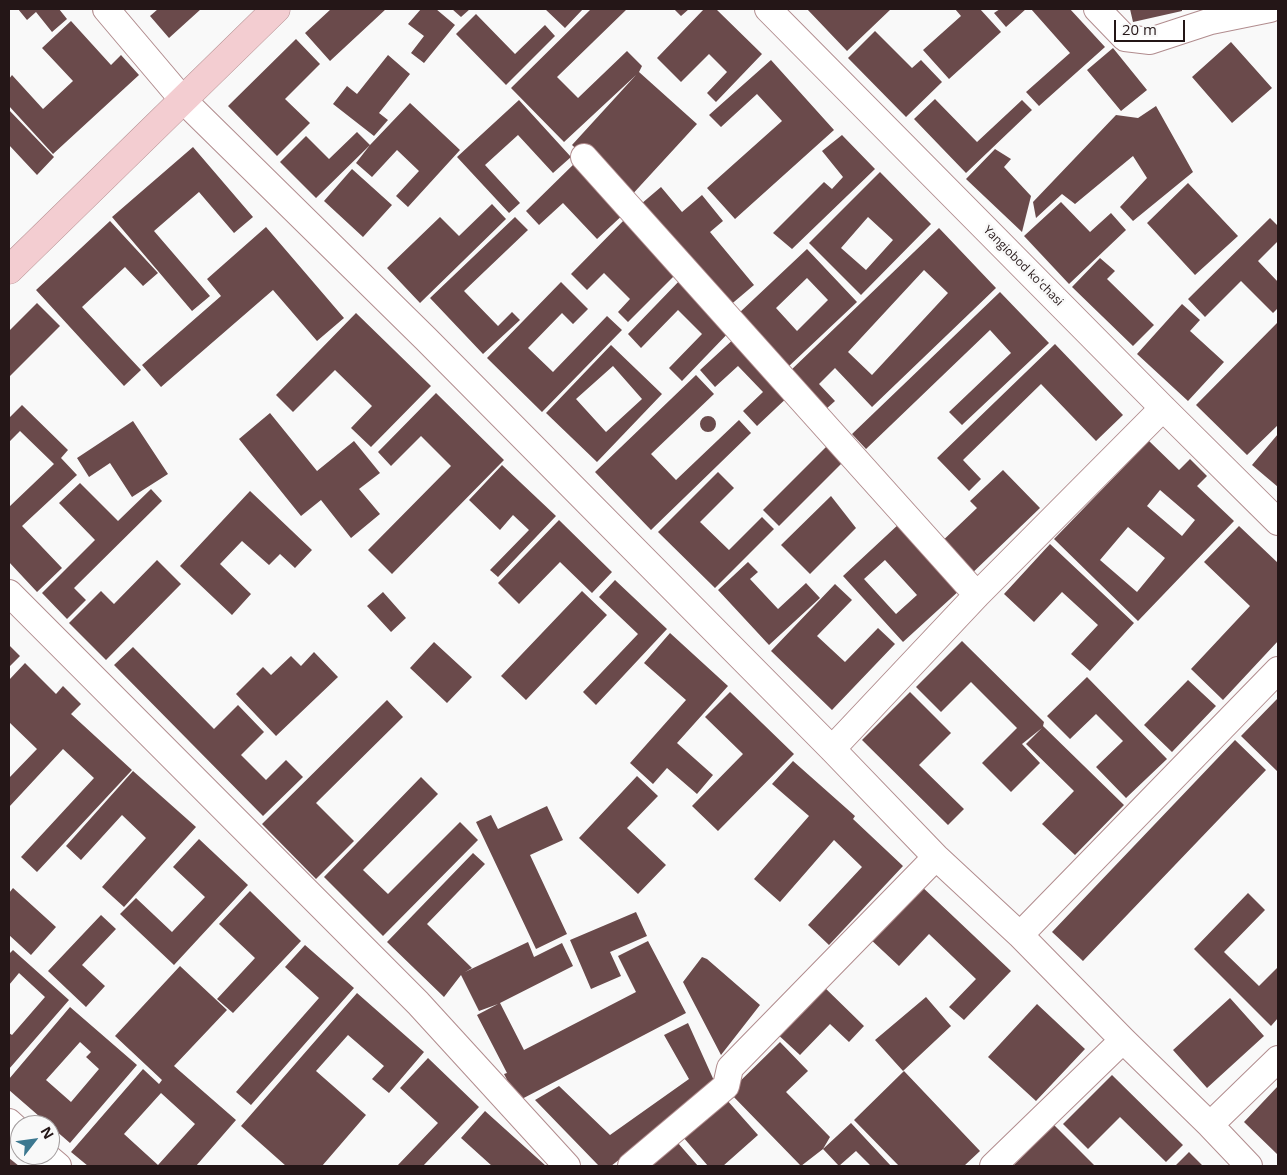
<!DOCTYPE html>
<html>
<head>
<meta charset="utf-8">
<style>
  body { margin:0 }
  #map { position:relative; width:1287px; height:1175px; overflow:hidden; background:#f9f9f9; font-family:"Open Sans",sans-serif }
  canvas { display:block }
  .frame { position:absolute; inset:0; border:10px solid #241617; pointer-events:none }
  .north { position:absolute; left:10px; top:1115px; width:50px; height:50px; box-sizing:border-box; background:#f9f9f9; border:1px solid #a49e9f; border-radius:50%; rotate:60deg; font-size:14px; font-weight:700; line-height:20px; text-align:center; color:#241617 }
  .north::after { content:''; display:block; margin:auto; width:18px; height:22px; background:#3c7890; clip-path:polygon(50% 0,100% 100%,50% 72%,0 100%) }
  .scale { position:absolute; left:1114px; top:20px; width:71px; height:22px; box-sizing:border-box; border:2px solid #241617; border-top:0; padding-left:6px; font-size:15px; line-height:18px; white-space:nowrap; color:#241617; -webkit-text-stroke:4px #f9f9f9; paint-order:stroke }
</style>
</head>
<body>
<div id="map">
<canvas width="1287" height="1175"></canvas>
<div class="frame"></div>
<div class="north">N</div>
<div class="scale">20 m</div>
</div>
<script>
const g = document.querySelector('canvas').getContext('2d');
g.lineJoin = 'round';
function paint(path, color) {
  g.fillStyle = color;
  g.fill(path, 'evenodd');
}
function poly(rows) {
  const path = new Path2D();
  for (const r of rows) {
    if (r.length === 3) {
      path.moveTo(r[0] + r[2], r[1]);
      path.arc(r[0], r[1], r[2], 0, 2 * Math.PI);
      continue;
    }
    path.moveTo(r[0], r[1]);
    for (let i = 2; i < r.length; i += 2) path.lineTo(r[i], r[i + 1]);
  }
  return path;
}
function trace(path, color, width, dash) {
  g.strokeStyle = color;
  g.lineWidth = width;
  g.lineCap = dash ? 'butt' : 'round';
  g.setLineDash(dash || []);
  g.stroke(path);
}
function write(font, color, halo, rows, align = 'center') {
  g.font = font + ' "Open Sans",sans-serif';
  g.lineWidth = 5;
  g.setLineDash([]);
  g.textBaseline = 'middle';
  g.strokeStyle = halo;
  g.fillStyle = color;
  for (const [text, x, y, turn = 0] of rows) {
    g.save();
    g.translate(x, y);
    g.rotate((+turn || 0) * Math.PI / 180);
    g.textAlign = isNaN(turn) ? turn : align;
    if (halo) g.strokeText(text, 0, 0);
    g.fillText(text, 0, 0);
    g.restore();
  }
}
paint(poly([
  [18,9,59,9,67,19,52,32,36,12,27,20],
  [158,9,201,9,169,38,150,16],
  [331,9,386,9,330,61,305,33],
  [421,9,436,9,455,25,424,63,411,53,424,36,408,24],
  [452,9,470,9,461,17],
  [545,9,583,9,565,28],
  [591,9,627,9,557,77,578,98,627,51,642,66,639,72,697,124,629,198,572,145,636,75,564,142,511,88],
  [674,9,689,9,681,16],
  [704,9,716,9,762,54,716,102,707,93,727,72,709,54,681,82,657,58],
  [807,9,891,9,847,51],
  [955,9,980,9,1001,32,949,79,923,50,961,16],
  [1000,9,1026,9,1006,27,994,13],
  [1031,9,1070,9,1105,47,1039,106,1026,92,1070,53],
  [1130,9,1182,9,1182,11,1133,22],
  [476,14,515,54,545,25,555,36,506,85,456,34],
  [71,21,111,65,121,55,139,75,53,154,9,106,9,79,12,75,43,109,73,81,42,48],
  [875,31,912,68,921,60,942,82,906,117,848,58],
  [296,39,320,64,285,99,310,123,277,156,228,106],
  [1231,42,1272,88,1232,123,1192,77],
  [1113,48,1147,90,1121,111,1087,70],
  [388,55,410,74,379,113,388,120,374,136,333,104,347,86,357,94],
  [771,60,834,130,735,219,707,188,782,121,757,94,721,127,709,115],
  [935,99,977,142,1022,100,1032,110,966,173,914,119],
  [519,100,571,157,553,173,518,135,485,165,520,203,509,213,457,157],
  [410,103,460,150,408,207,396,196,419,171,397,150,372,177,356,163,370,145,316,198,280,162,306,136,329,159,357,132,370,145],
  [1156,106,1193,172,1133,221,1120,207,1147,178,1133,156,1075,204,1062,194,1036,218,1033,202,1116,115,1138,118],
  [9,110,54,157,37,175,9,145],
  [842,135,875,169,792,249,773,233,824,182,832,189,843,177,822,151],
  [193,147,253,217,234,233,199,192,154,231,210,296,192,311,112,217],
  [995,149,1011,159,1004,167,1031,196,1022,232,966,179],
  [578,160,627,211,597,239,563,203,539,225,526,211],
  [352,169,392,205,363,237,324,201],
  [880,172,931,224,861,295,809,243],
  [868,217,893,240,866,270,841,248],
  [1188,183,1238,236,1195,275,1147,223],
  [661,187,682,212,702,195,723,221,710,232,754,285,728,307,641,204],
  [1061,202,1090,232,1111,213,1126,230,1069,284,1024,236],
  [492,204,506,219,420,303,387,268,440,217,459,236],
  [515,217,528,230,464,291,498,326,512,312,520,320,483,354,430,298],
  [627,217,680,270,628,322,618,312,630,299,604,273,587,290,571,274],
  [1270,218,1278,226,1278,241,1258,261,1278,282,1278,308,1273,313,1241,281,1205,317,1188,299],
  [110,221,158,273,143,286,125,267,82,307,141,370,124,386,36,290],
  [266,227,344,318,317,341,273,290,161,387,142,365,221,296,207,279],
  [939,228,996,288,872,407,835,368,819,384,835,401,825,410,789,372],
  [924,270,948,293,872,375,848,352],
  [807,249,857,302,788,367,738,314],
  [807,278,828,300,797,331,776,308],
  [1100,258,1115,271,1107,279,1154,325,1133,346,1072,287],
  [683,277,734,327,682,381,669,368,702,334,678,310,641,348,628,334],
  [561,282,588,309,573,324,562,313,528,348,553,372,607,316,622,330,542,412,487,358],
  [1000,292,1049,343,962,425,949,412,1011,353,990,330,866,449,852,434],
  [37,303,60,326,9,377,9,331],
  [1182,304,1200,320,1190,331,1224,362,1188,401,1137,354],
  [356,313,431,386,371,447,351,428,372,406,335,370,293,412,276,395],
  [1278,322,1278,425,1247,455,1196,405],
  [738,335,792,393,757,426,743,411,763,392,738,366,715,387,700,370],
  [1055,344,1123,415,1096,441,1041,384,963,460,981,479,969,491,937,458],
  [611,345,662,394,597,462,546,413],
  [613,366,642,399,606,432,576,399],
  [696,375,714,394,651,454,676,480,739,420,751,433,651,530,595,472],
  [436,393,504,460,392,574,368,550,451,466,421,436,391,466,378,452],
  [22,405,68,450,61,458,77,475,22,526,62,568,37,592,9,562,9,507,54,464,20,431,9,442,9,418],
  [270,413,317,471,354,441,380,473,359,489,380,514,351,538,321,500,301,516,239,439],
  [708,424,8],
  [133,421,168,474,132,497,110,463,89,477,77,458],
  [1278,434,1278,487,1252,465],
  [1149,441,1179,470,1190,459,1207,476,1197,486,1234,521,1138,621,1054,539],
  [1160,490,1195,520,1182,536,1147,506],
  [1128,527,1165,558,1137,592,1100,560],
  [831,442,847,458,779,526,763,510],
  [502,465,556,516,498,577,490,570,529,530,513,515,500,530,469,500],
  [1003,470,1040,508,966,579,936,547,977,508,970,501],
  [718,472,734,488,700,522,729,550,762,517,774,529,715,588,658,532],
  [80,483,118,521,151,489,162,501,74,588,86,600,67,619,42,593,95,540,59,503],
  [250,491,312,550,295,568,280,554,269,565,242,541,220,564,251,594,232,615,180,566],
  [831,496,856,528,810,574,781,545],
  [559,520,612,572,592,593,560,562,519,604,498,583],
  [900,523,961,589,903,642,843,576],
  [885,560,917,595,896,614,864,579],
  [1239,526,1278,563,1278,641,1223,700,1191,669,1250,606,1204,562],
  [1050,544,1134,623,1090,671,1071,654,1098,625,1062,592,1034,622,1004,594],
  [157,560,181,584,106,660,69,623,101,591,114,604],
  [748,562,758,572,750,579,778,609,806,583,820,598,769,645,718,590],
  [615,580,667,629,596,705,583,692,638,634,599,597],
  [835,584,852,600,817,636,845,662,878,628,895,644,832,710,771,651],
  [582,591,607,615,526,700,501,676],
  [383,592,406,618,391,632,367,606],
  [670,633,728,686,677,743,713,775,697,794,667,768,653,784,630,763,686,700,644,663],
  [962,641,1044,722,1043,726,1124,805,1075,855,1042,824,1074,791,1026,744,1042,728,1022,744,1040,763,1011,792,982,763,1017,728,971,682,941,712,916,687],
  [434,642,472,677,447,703,410,668],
  [9,645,20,656,9,667],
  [133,647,214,729,238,705,264,732,241,755,266,780,286,760,303,777,263,816,114,665],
  [314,652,338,677,276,736,236,694,263,667,271,675,291,656,301,666],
  [25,663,56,694,63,686,81,704,71,714,132,770,37,872,21,857,94,778,63,749,9,807,9,778,37,749,9,722,9,680],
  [1087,677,1167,759,1126,798,1096,767,1123,741,1096,714,1070,739,1047,716],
  [1188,680,1216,706,1172,752,1144,725],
  [730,692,794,754,718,831,692,806,743,754,705,717],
  [910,692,951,733,919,765,964,809,948,825,862,740],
  [1278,698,1278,772,1241,736],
  [387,700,403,717,316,803,354,841,316,879,262,824],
  [1235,740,1266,770,1083,961,1052,932],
  [793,761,855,816,853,819,903,866,829,945,808,925,862,867,834,840,780,902,754,879,809,816,772,784],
  [133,771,196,827,124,907,102,887,146,838,122,815,81,860,66,846],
  [637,776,658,796,627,828,666,865,638,894,579,838],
  [421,777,438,794,363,870,388,894,460,822,478,840,383,936,324,877],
  [547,806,563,840,530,855,567,934,536,949,476,822,491,815,498,829],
  [199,839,248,885,174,965,120,914,136,898,172,932,205,897,173,867],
  [473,853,485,864,427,924,472,968,465,972,528,942,534,957,562,943,573,966,500,1003,524,1050,636,992,618,956,648,941,686,1013,518,1101,504,1074,507,1073,477,1015,498,1004,479,1011,461,975,444,997,387,942],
  [918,883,1011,971,964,1020,949,1007,976,979,929,934,899,966,868,937],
  [13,888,56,927,31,955,9,935,9,893],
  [250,891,301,941,233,1013,217,999,255,958,219,924],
  [1248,893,1265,910,1224,952,1259,986,1278,967,1278,1018,1271,1026,1194,949],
  [636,912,647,936,610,952,621,976,591,989,570,940],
  [101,915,116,929,82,965,105,986,86,1007,48,971],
  [305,945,354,988,251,1105,236,1092,319,998,285,967],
  [13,950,69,1000,9,1069,9,1033,12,1035,45,997,19,973,9,985,9,954],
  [702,957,707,959,760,1005,721,1055,683,982],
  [180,966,227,1010,174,1066,236,1120,196,1166,88,1166,71,1152,143,1069,159,1084,162,1080,115,1036],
  [161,1093,195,1124,158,1165,124,1134],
  [820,983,864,1026,849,1042,830,1024,800,1055,774,1031],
  [357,993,424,1052,389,1093,372,1079,384,1066,348,1035,316,1071,366,1115,322,1166,286,1166,241,1126],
  [926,997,951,1026,903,1071,875,1040],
  [1230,998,1264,1036,1207,1088,1173,1050],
  [1037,1004,1085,1049,1036,1101,988,1057],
  [70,1007,137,1065,70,1143,9,1090,9,1079],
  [80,1042,91,1052,86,1057,99,1069,71,1102,46,1080],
  [688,1023,716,1085,611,1166,599,1166,535,1100,559,1086,610,1135,689,1079,664,1035],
  [780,1042,808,1071,786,1092,830,1137,823,1149,801,1166,729,1092],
  [428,1058,479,1107,423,1166,397,1166,438,1123,400,1088],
  [904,1071,980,1151,964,1166,899,1166,854,1120],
  [1112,1075,1183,1145,1166,1162,1120,1117,1088,1149,1063,1124],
  [1278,1086,1278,1155,1244,1122],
  [726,1099,758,1135,723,1166,708,1166,683,1137],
  [485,1111,546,1166,492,1166,461,1138],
  [851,1123,891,1166,871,1166,856,1151,839,1166,823,1149],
  [1054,1125,1095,1166,1013,1166],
  [678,1143,698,1166,649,1166],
  [1189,1152,1203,1166,1175,1166],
  [9,1158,19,1166,9,1166]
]), '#6a4a4b');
const street = poly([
  [106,9,183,100,426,339,832,749,936,857,1020,935,1123,1040,1210,1125,1249,1166],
  [768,9,1163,408,1278,522],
  [1097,9,1125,38,1150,41,1211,21,1270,9],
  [584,157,977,595],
  [9,593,418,1003,567,1166],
  [832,749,977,595,1163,408],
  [1020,935,1278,670],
  [9,1122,20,1132],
  [1210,1125,1278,1059],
  [45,1155,58,1166],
  [631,1166,726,1086,730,1068,936,857],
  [993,1166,1123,1040]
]);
const secondary = poly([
  [9,270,276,9]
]);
trace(street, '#b18c8e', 28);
trace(secondary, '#b18c8e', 29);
trace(street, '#fff', 26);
trace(secondary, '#f3cdd1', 28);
write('12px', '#241617', '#f9f9f9', [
  ["Yangiobod ko'chasi",1023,266,45]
]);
</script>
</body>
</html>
